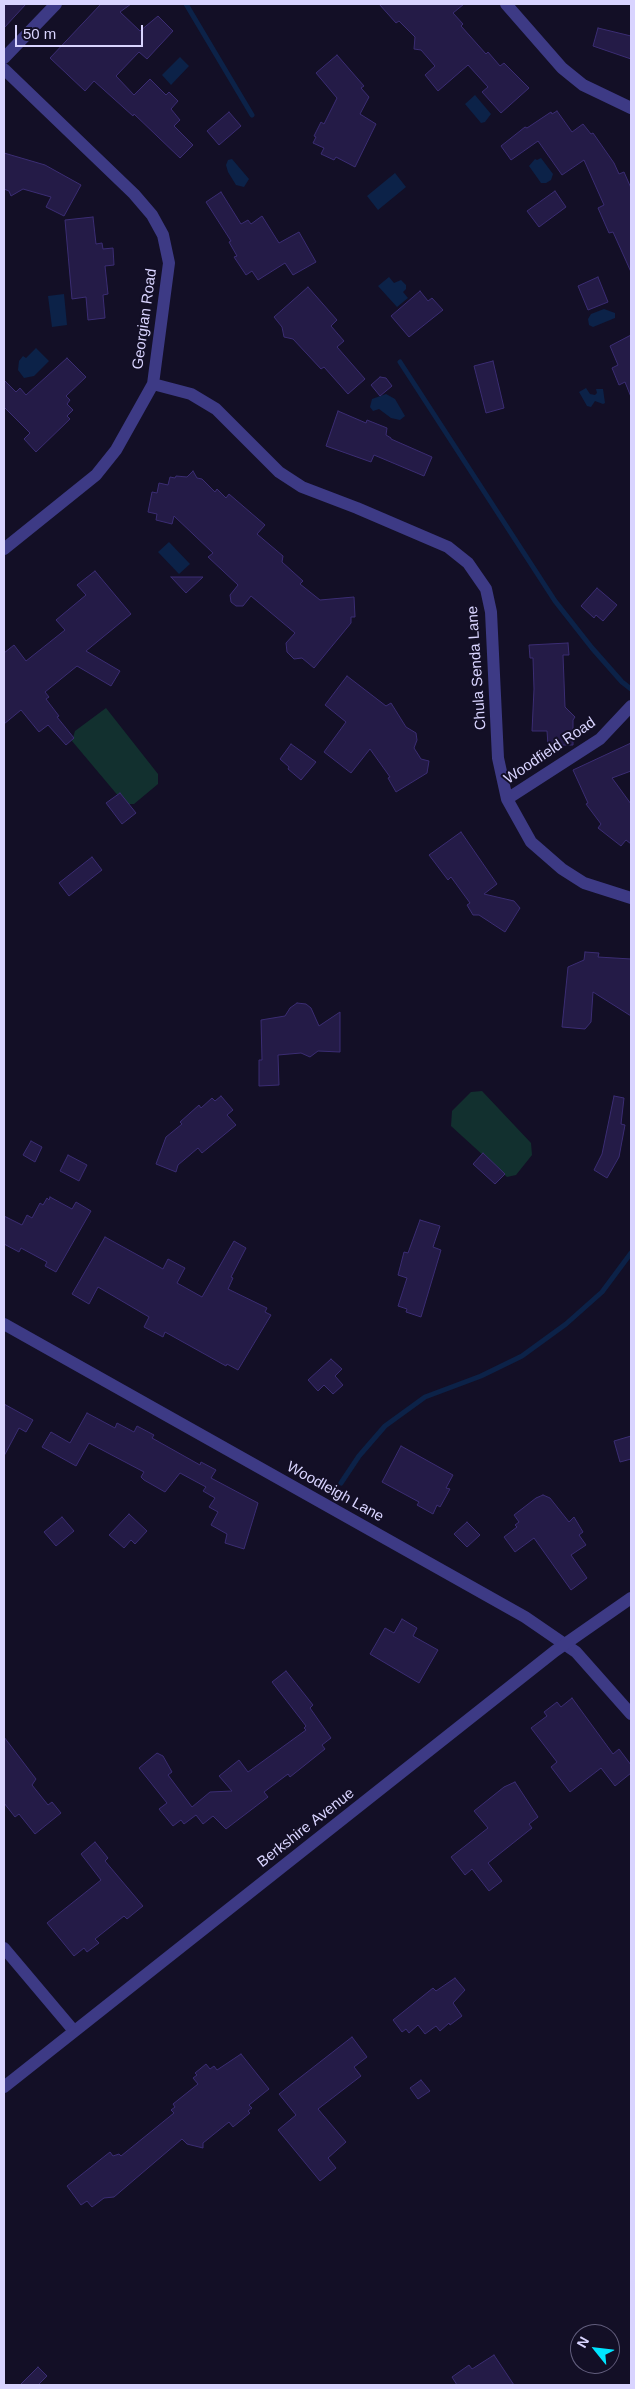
<!DOCTYPE html>
<html>
<head>
<meta charset="utf-8">
<style>
  body { margin:0 }
  #map { position:relative; width:635px; height:2389px; overflow:hidden; background:#130f26; font-family:Arial,sans-serif }
  canvas { display:block }
  .frame { position:absolute; inset:0; border:5px solid #d9d4ff; pointer-events:none }
  .north { position:absolute; left:570px; top:2324px; width:50px; height:50px; box-sizing:border-box; background:#130f26; border:1px solid #625e7d; border-radius:50%; rotate:299deg; font-size:14px; font-weight:700; line-height:20px; text-align:center; color:#d9d4ff }
  .north::after { content:''; display:block; margin:auto; width:18px; height:22px; background:#00e5ff; clip-path:polygon(50% 0,100% 100%,50% 72%,0 100%) }
  .scale { position:absolute; left:15px; top:25px; width:128px; height:22px; box-sizing:border-box; border:2px solid #d9d4ff; border-top:0; padding-left:6px; font-size:15px; line-height:18px; white-space:nowrap; color:#d9d4ff; -webkit-text-stroke:4px #130f26; paint-order:stroke }
</style>
</head>
<body>
<div id="map">
<canvas width="635" height="2389"></canvas>
<div class="frame"></div>
<div class="north">N</div>
<div class="scale">50 m</div>
</div>
<script>
const g = document.querySelector('canvas').getContext('2d');
g.lineJoin = 'round';
function paint(path, color) {
  g.fillStyle = color;
  g.fill(path, 'evenodd');
}
function poly(rows) {
  const path = new Path2D();
  for (const r of rows) {
    path.moveTo(r[0], r[1]);
    for (let i = 2; i < r.length; i += 2) path.lineTo(r[i], r[i + 1]);
  }
  return path;
}
function trace(path, color, width, dash) {
  g.strokeStyle = color;
  g.lineWidth = width;
  g.lineCap = dash ? 'butt' : 'round';
  g.setLineDash(dash || []);
  g.stroke(path);
}
function write(font, color, halo, rows, align = 'center') {
  g.font = font + ' Arial,sans-serif';
  g.lineWidth = 4;
  g.setLineDash([]);
  g.textBaseline = 'middle';
  g.strokeStyle = halo;
  g.fillStyle = color;
  for (const [text, x, y, turn = 0] of rows) {
    g.save();
    g.translate(x, y);
    g.rotate((+turn || 0) * Math.PI / 180);
    g.textAlign = isNaN(turn) ? turn : align;
    if (halo) g.strokeText(text, 0, 0);
    g.fillText(text, 0, 0);
    g.restore();
  }
}
paint(poly([
  [106,708,158,774,158,784,134,804,125,804,72,741,75,731],
  [482,1091,531,1143,532,1155,516,1175,507,1177,451,1126,452,1111,471,1092]
]), '#12302f');
paint(poly([
  [180,57,189,66,171,85,162,75],
  [475,95,491,114,485,122,481,123,465,104],
  [541,158,553,174,551,180,546,183,541,183,529,166,535,159,537,160],
  [232,159,249,179,244,187,236,185,228,172,226,165,228,160],
  [395,173,406,187,378,210,367,196],
  [389,277,394,283,401,280,406,285,406,289,403,292,408,298,397,307,378,286],
  [64,294,67,325,52,327,48,296],
  [604,309,615,313,615,318,593,327,589,325,588,319,591,314],
  [36,348,49,361,34,376,24,378,18,370,19,361,23,356,26,358],
  [586,388,590,394,595,395,597,393,596,389,603,389,605,403,603,404,595,401,591,407,587,406,579,392],
  [386,394,395,399,405,416,400,420,391,418,379,409,373,411,370,407,372,399],
  [169,542,190,564,179,574,158,552]
]), '#0c2248');
trace(poly([
  [186,4,252,115],
  [400,362,555,601,592,648,622,682,631,689],
  [341,1483,359,1456,385,1426,425,1397,481,1376,522,1356,566,1324,602,1292,631,1253]
]), '#0c2248', 5);
const building = poly([
  [4,4,26,4,4,28,4,4],
  [101,4,131,4,120,12,140,31,158,16,173,31,147,59,139,52,116,76,134,95,150,79,166,95,169,92,178,101,171,109,180,120,174,126,193,145,180,158,134,114,133,116,94,81,85,91,50,58,101,4],
  [379,4,464,4,453,13,463,24,461,26,486,54,488,52,500,66,504,63,529,88,501,113,482,92,488,87,468,65,438,91,425,75,435,66,421,50,414,49,415,37,399,21,396,23,379,4],
  [598,28,631,36,631,59,593,46,598,28],
  [337,55,364,86,361,88,369,97,360,114,376,124,355,167,336,157,334,160,321,154,324,148,313,143,316,137,314,136,321,122,324,124,337,98,316,73,337,55],
  [557,111,572,132,583,124,591,134,593,133,614,163,619,174,624,172,631,188,631,272,613,232,609,233,598,208,604,205,584,160,562,175,538,141,511,160,501,146,525,127,527,128,551,112,552,114,557,111],
  [229,112,241,126,219,145,207,131,229,112],
  [4,153,45,165,81,185,64,216,46,207,51,197,23,189,11,196,9,191,4,189,4,153],
  [555,191,566,207,539,227,527,211,555,191],
  [221,192,241,224,248,220,251,224,262,216,279,243,299,232,316,262,293,275,285,263,258,280,252,271,246,275,234,257,237,256,229,242,231,241,206,202,221,192],
  [93,217,96,244,102,243,103,249,113,248,114,265,105,266,108,294,103,295,105,318,88,320,86,297,72,299,65,220,93,217],
  [598,277,608,302,588,310,578,286,598,277],
  [308,287,337,320,331,326,344,341,337,347,365,379,348,394,324,367,321,369,293,339,284,337,282,327,274,317,308,287],
  [420,291,428,301,432,298,443,310,409,337,391,316,420,291],
  [631,335,631,397,625,382,619,385,612,368,618,365,610,346,631,335],
  [67,358,86,377,66,396,70,400,67,404,73,410,67,416,70,419,36,452,24,439,30,433,4,407,4,380,16,392,20,388,26,395,67,358],
  [493,361,504,408,486,413,474,366,493,361],
  [380,377,386,378,392,386,380,396,371,385,380,377],
  [338,411,366,423,367,420,387,428,386,435,391,438,391,439,432,457,424,476,374,455,371,462,326,446,338,411],
  [193,471,197,478,202,479,215,492,217,489,226,498,229,494,265,525,257,534,283,556,282,562,303,581,300,584,320,600,354,597,355,617,351,617,351,623,314,668,302,658,294,659,287,652,286,643,295,633,251,596,243,606,236,606,231,602,230,595,238,585,208,557,213,553,174,516,172,524,156,520,157,514,148,512,152,492,157,493,159,483,168,485,170,477,175,478,176,476,187,477,193,471],
  [95,571,131,614,86,651,120,671,111,686,77,666,45,692,49,697,46,699,59,716,57,717,74,738,66,745,48,725,39,732,21,710,4,724,4,653,14,645,26,661,65,630,56,620,86,595,77,585,95,571],
  [171,577,203,577,186,593,171,577],
  [597,588,617,605,603,621,596,615,594,618,581,606,597,588],
  [568,643,569,655,563,655,565,707,575,717,573,720,573,745,548,745,547,731,532,731,534,689,533,658,530,658,529,645,568,643],
  [347,676,386,706,391,703,406,727,416,733,417,740,414,748,421,759,429,761,427,773,396,792,388,778,390,777,370,749,351,773,324,752,346,722,325,705,347,676],
  [631,743,631,771,612,778,631,804,631,844,626,840,621,846,598,828,601,824,586,804,588,803,573,770,631,743],
  [291,744,316,762,301,780,288,769,289,767,280,759,291,744],
  [120,793,136,813,122,824,106,803,120,793],
  [461,832,497,884,484,894,514,901,520,908,505,932,479,915,473,915,467,905,470,903,451,877,448,880,429,855,461,832],
  [92,857,102,870,69,896,59,883,92,857],
  [585,952,599,953,598,957,631,959,631,1016,593,992,591,1022,585,1029,562,1027,568,967,584,960,585,952],
  [297,1003,306,1004,311,1008,319,1026,340,1012,340,1052,318,1051,310,1057,301,1053,278,1055,279,1085,259,1086,259,1060,262,1060,261,1020,285,1016,290,1008,297,1003],
  [221,1096,233,1110,227,1115,236,1125,202,1153,198,1148,178,1165,176,1172,156,1164,166,1137,182,1124,180,1122,199,1105,201,1108,212,1098,215,1101,221,1096],
  [614,1096,624,1098,621,1124,625,1125,619,1157,607,1178,594,1170,602,1154,614,1096],
  [31,1141,42,1147,35,1162,23,1155,31,1141],
  [483,1153,505,1174,495,1184,473,1164,483,1153],
  [68,1155,87,1165,79,1181,60,1171,68,1155],
  [50,1197,72,1209,76,1202,91,1211,56,1272,45,1266,47,1262,21,1248,19,1252,4,1244,4,1216,22,1225,27,1215,32,1218,40,1203,43,1205,47,1198,49,1200,50,1197],
  [420,1220,440,1226,433,1247,441,1250,421,1317,406,1312,407,1309,398,1306,407,1278,398,1275,404,1252,408,1253,420,1220],
  [105,1237,163,1269,168,1259,185,1268,177,1283,202,1297,234,1241,246,1248,231,1277,233,1278,228,1289,267,1308,265,1312,271,1315,238,1370,227,1364,226,1366,165,1332,163,1337,144,1327,149,1317,98,1287,89,1304,72,1294,105,1237],
  [331,1359,342,1369,335,1376,343,1385,333,1394,324,1385,318,1391,308,1380,331,1359],
  [4,1404,33,1420,26,1432,19,1428,4,1456,4,1404],
  [87,1413,115,1428,117,1423,134,1432,137,1426,154,1435,152,1438,200,1465,201,1462,216,1470,211,1478,258,1503,244,1549,225,1543,227,1534,211,1525,218,1512,209,1507,215,1498,203,1491,206,1487,180,1473,165,1492,144,1480,141,1477,144,1472,89,1443,76,1466,42,1447,51,1432,70,1443,87,1413],
  [631,1436,631,1459,620,1462,614,1441,631,1436],
  [401,1446,453,1475,446,1488,450,1489,440,1507,437,1505,433,1514,417,1505,419,1502,382,1482,401,1446],
  [543,1495,550,1498,569,1522,574,1517,583,1532,579,1535,586,1545,571,1555,587,1578,571,1590,534,1538,515,1552,504,1537,517,1527,515,1525,519,1522,514,1515,536,1498,543,1495],
  [129,1514,147,1531,135,1544,131,1540,124,1548,109,1535,129,1514],
  [62,1517,74,1531,56,1546,44,1532,62,1517],
  [467,1522,480,1535,467,1547,454,1534,467,1522],
  [402,1619,417,1628,413,1636,438,1650,419,1683,370,1654,385,1628,394,1633,402,1619],
  [286,1671,313,1705,310,1708,331,1738,322,1745,325,1749,290,1777,288,1774,264,1792,268,1797,226,1829,213,1816,203,1824,196,1815,184,1824,181,1820,173,1826,159,1809,167,1803,139,1768,157,1753,163,1756,172,1772,168,1775,192,1807,210,1792,232,1791,219,1776,239,1760,248,1772,306,1730,304,1728,306,1726,272,1682,286,1671],
  [572,1698,613,1754,619,1749,631,1765,631,1773,615,1786,601,1768,570,1792,551,1767,557,1762,531,1728,547,1716,544,1712,557,1702,561,1707,572,1698],
  [4,1737,36,1779,32,1785,48,1805,52,1802,61,1813,35,1834,19,1814,15,1817,4,1803,4,1737],
  [515,1782,538,1817,529,1824,532,1828,488,1863,502,1881,489,1891,472,1869,465,1875,451,1857,488,1828,474,1811,504,1787,515,1782],
  [95,1842,108,1858,105,1861,143,1906,127,1919,124,1916,95,1939,99,1943,87,1952,84,1948,74,1956,47,1923,101,1880,81,1854,95,1842],
  [455,1978,465,1990,453,2003,462,2016,450,2025,449,2023,440,2031,436,2026,425,2034,418,2025,409,2033,406,2029,402,2032,393,2020,433,1988,436,1991,455,1978],
  [352,2037,367,2057,354,2067,361,2076,318,2109,346,2142,328,2158,336,2168,320,2181,278,2130,296,2115,279,2094,352,2037],
  [241,2054,269,2089,249,2105,252,2108,248,2111,250,2113,233,2127,229,2122,203,2143,203,2148,187,2144,182,2139,114,2197,104,2198,92,2207,87,2201,81,2205,67,2186,110,2152,113,2156,119,2154,121,2156,174,2113,171,2110,175,2107,173,2104,198,2084,193,2078,197,2075,195,2073,206,2064,210,2069,214,2066,217,2070,241,2054],
  [421,2080,430,2091,418,2099,410,2088,421,2080],
  [494,2355,514,2385,457,2385,452,2377,469,2365,472,2369,494,2355],
  [38,2367,47,2376,38,2385,20,2385,38,2367]
]);
paint(building, '#241b47');
trace(building, '#3b2d73', 1);
trace(poly([
  [506,4,562,68,583,85,631,108],
  [4,58,56,4],
  [4,69,134,194,152,215,163,235,169,263,153,384,116,450,96,475,4,549],
  [153,384,191,394,216,409,279,472,302,487,357,508,448,547,468,563,486,589,491,612,498,758,507,799,531,842,562,869,584,883,631,898],
  [507,799,600,739,631,706],
  [4,1324,525,1617,576,1652,631,1714],
  [4,1948,74,2031]
]), '#3d3a85', 12);
trace(poly([
  [4,2087,555,1651,631,1598]
]), '#3d3a85', 12);
write('15px', '#d9d4ff', '#130f26', [
  ["Georgian Road",145,319,-82],
  ["Chula Senda Lane",477,668,-94],
  ["Woodfield Road",550,751,-34],
  ["Woodleigh Lane",335,1492,29],
  ["Berkshire Avenue",306,1828,-38]
]);
</script>
</body>
</html>
